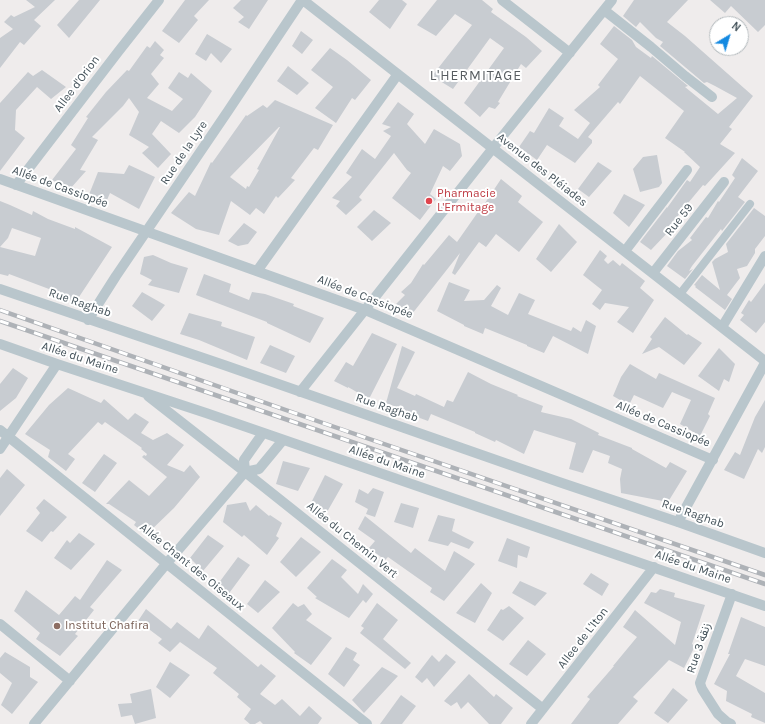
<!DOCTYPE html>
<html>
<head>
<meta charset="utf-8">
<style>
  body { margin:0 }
  #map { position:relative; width:765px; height:724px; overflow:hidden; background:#efecec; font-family:Karla,sans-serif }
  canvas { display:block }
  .north { position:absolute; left:709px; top:16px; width:40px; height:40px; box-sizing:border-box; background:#fff; border:1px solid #b4babd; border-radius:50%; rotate:38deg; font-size:11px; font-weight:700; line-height:16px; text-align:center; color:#44525a }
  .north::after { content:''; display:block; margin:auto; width:14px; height:18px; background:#1389e1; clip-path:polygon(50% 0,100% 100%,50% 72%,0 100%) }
</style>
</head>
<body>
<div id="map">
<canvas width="765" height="724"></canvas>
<div class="north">N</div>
</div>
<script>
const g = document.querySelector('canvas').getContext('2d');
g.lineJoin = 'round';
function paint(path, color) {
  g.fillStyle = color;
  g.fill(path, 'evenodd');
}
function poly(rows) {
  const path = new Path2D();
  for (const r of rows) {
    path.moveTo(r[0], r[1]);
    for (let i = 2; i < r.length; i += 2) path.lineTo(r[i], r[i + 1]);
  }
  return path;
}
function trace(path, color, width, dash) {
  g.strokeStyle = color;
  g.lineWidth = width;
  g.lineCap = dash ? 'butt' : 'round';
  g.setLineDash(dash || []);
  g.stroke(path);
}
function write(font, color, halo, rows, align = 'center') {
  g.font = font + ' Karla,"Noto Sans Arabic",sans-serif';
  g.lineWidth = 4;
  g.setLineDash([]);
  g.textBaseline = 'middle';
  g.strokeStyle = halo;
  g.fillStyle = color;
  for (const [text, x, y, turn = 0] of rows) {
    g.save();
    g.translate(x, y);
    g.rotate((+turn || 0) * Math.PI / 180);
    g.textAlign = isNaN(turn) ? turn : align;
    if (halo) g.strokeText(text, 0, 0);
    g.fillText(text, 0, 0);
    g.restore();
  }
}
paint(poly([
  [26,0,55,0,34,20,41,26,24,45,20,42,0,68,0,38,13,29,4,22,11,15,14,17,35,7],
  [79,0,100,0,69,38,57,25],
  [185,0,209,0,194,16,198,20,179,43,162,31],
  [241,0,268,0,249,29,238,22,244,17,233,8],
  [379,0,402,0,407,4,390,29,369,12],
  [437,0,482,0,493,9,491,12,526,37,542,51,526,68,521,64,498,102,500,103,495,109,489,107,480,117,464,103,504,48,490,38,453,89,432,76,472,25,455,14,436,36,417,25],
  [634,0,688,0,667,22,685,36,753,96,729,127,732,129,720,144,735,153,705,186,703,185,679,214,670,230,651,250,640,242,667,207,667,208,687,180,690,182,700,167,684,152,685,152,665,138,684,111,659,91,640,76,620,104,618,102,588,137,592,140,592,143,575,163,547,145,537,160,519,147,530,131,534,133,549,108,564,118,559,126,578,139,590,123,574,110,600,87,598,85,618,59,600,44,614,26,632,40,636,47,651,58,652,56,688,86,685,87,718,114,737,98,715,86,707,82,704,83,660,46,663,42,656,38,640,22,636,27,623,16],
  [710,0,765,0,765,25,758,32,731,6,725,13],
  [301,31,313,40,302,54,292,46],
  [207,34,232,49,221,63,211,53,206,61,195,54],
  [155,41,164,50,160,55,164,58,151,74,159,84,147,98,172,111,183,99,168,88,179,72,188,78,191,73,212,91,195,117,179,133,161,121,152,134,171,154,158,168,142,153,149,147,129,135,139,112,129,98,123,106,92,137,98,140,80,170,86,171,70,189,52,180,76,149,71,145,88,118,86,117,106,92,127,70,129,71,147,46,150,48],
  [330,48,347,60,371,80,355,100,352,98,336,123,315,108,333,87,311,70],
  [288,66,309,83,297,95,277,81],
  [42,70,66,87,51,99,37,87,16,110,15,130,25,138,0,171,0,103,28,72,33,76],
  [275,100,333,125,318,150,314,148,291,178,295,180,278,198,276,196,264,214,256,208,250,215,231,201,219,235,196,229,171,213,189,192,195,196,211,162,212,163,246,115,247,116,263,105,267,108],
  [279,127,280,127,257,169,259,170,249,187,247,186,246,189,230,177],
  [398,102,414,114,407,124,425,144,434,129,460,144,462,156,450,171,443,166,430,194,436,199,420,220,392,198,411,173,407,170,394,153,359,197,362,200,346,215,336,206,340,201,332,198,352,177,346,173,362,149,375,159,391,136,383,131,391,127,382,124],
  [657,155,662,183,659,187,640,192,633,169,643,157],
  [742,158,758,171,738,197,745,202,722,231,721,229,692,266,689,271,693,269,685,279,667,266,678,251,692,240,690,238,706,217,708,218,718,201,719,202,735,178,732,175],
  [598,162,612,171,589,197,578,189],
  [129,165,155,177,139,209,110,193,107,200,88,197,98,172,124,174],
  [501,179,522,196,518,202,543,222,519,252,496,234,486,247,479,242,455,275,452,273,460,253,412,314,396,304,405,295,401,292,411,283,423,264,424,265,449,235,457,242,478,212,479,212],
  [624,194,645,205,629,227,613,213],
  [0,201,10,205,32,215,33,211,48,219,75,229,75,227,112,247,79,297,71,301,64,297,65,295,9,274,8,276,0,274],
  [12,228,41,238,35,256,0,247,8,238],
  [754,208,765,216,765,236,755,249,755,253,747,266,737,269,740,278,727,295,732,299,725,310,695,287,696,286,694,285,702,275,720,290,712,262,715,259,728,252,726,244],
  [374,210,391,223,372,241,357,227],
  [244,223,257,232,248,244,238,246,228,241],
  [559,224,577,242,551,272,536,259],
  [600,250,607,256,604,260,608,264,613,260,620,266,622,263,645,281,640,288,654,300,633,333,617,322,629,307,605,303,600,310,592,304,602,290,583,275],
  [153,255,171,263,188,268,179,293,148,285,152,280,140,274,144,257],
  [204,274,231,284,229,292,249,300,252,292,265,294,294,304,293,306,324,318,310,343,267,323,267,322,196,295],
  [449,282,470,290,464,301,484,300,497,285,501,288,491,306,508,315,519,293,535,300,528,314,571,331,573,327,581,332,586,320,596,326,588,354,553,336,544,353,527,346,527,345,485,328,483,334,464,326,464,325,437,311],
  [765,283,765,322,756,333,740,320,744,315,741,313,749,300,751,302],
  [142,292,165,305,152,321,132,306],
  [189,313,222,322,221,326,255,337,247,360,199,340,180,334],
  [665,317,687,335,688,334,702,343,684,365,659,347,642,354,652,339,650,337],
  [372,333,397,344,369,399,348,387,348,388,334,381,346,362,353,366],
  [270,345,295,356,286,373,260,363],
  [402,346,415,352,397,388,415,396,416,394,444,407,447,400,453,402,468,372,491,384,518,395,517,396,543,406,541,412,571,419,599,433,598,435,632,448,632,449,666,468,670,462,687,471,668,502,621,493,620,479,622,469,608,463,610,456,593,450,583,473,569,469,576,443,534,430,524,454,496,440,495,442,475,433,475,432,431,414,428,421,409,414,410,412,386,403],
  [719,348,735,364,729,382,724,379,719,391,698,376],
  [630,364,656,379,659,373,715,398,708,414,710,416,700,436,680,424,691,400,672,392,663,408,634,395,629,405,613,396,621,377],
  [13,368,28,378,16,398,0,411,0,384],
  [68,388,101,403,104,399,128,420,135,413,149,422,141,433,153,440,167,433,184,445,167,465,184,472,190,465,200,477,174,508,146,535,134,525,136,522,109,504,106,504,129,480,149,496,167,477,142,457,144,455,146,456,147,454,141,449,142,448,105,422,102,425,98,422,68,454,75,459,66,471,48,457,50,450,25,434,49,405],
  [765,400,765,447,762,453,758,449,744,479,724,470,735,452,740,455,755,417],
  [104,454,117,463,95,492,82,483],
  [283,461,310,468,298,491,276,484],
  [7,469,25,485,0,516,0,478],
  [325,475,343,484,327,512,311,503],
  [373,488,384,492,375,517,366,514,368,509,355,502,359,489,368,494],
  [44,499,67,517,53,532,51,531,42,542,26,531,40,513,36,508],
  [246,502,250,511,256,505,269,516,270,515,282,523,276,536,279,538,267,555,244,535,242,537,223,522,227,505],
  [401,503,419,508,413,528,394,522],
  [438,515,455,519,452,531,474,542,469,549,451,542,448,546,428,541],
  [365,516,411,553,415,548,445,571,454,551,475,564,444,601,430,592,432,588,388,557,385,560,369,548,375,541,358,529],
  [79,533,95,544,71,570,54,558,67,540,70,543],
  [208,535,224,546,203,571,190,558],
  [301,537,321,552,296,577,280,562],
  [507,538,530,547,527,558,518,555,517,568,498,561],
  [238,557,250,565,227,596,215,588],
  [332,559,347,570,341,577,358,594,363,584,373,594,366,603,363,600,349,618,315,598,317,597,307,588],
  [107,560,122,570,90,607,94,610,75,634,78,636,60,656,36,639,40,633,14,611,26,590,59,615,75,596,80,600],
  [591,573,609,584,602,596,583,584],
  [265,580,280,592,258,613,247,604],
  [520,581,547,593,535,606,512,593],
  [481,583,492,593,475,623,456,613],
  [660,589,675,593,674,597,705,605,692,644,695,646,684,668,669,660,633,697,638,701,618,724,571,724,590,699,587,697,614,666,613,666,637,637,623,627,635,610,675,645,681,622,644,603,651,592,656,593],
  [293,603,298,607,304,604,312,614,306,620,332,638,311,665,294,653,295,652,272,628],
  [377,603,398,620,383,639,411,663,405,669,360,633,364,628,361,626],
  [509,606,524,618,503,641,487,630,501,609,503,610],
  [146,609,171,629,177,622,199,639,208,625,258,667,261,664,276,676,260,694,275,705,282,699,300,716,309,706,322,718,318,724,263,724,260,721,255,724,250,724,244,719,251,709,237,697,239,694,213,673,217,668,180,642,170,652,158,643,162,639,138,621],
  [741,617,765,627,765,666,745,659,736,676,765,693,765,723,751,717,752,714,726,701,727,691,714,684,730,654,728,654],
  [528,640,546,654,527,676,509,664],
  [346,647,357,653,353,660,360,665,344,687,328,674],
  [5,652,30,667,30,677,38,682,12,714,1,705,12,683,0,673,0,658],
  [446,654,456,662,434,687,427,678,422,683,415,677,432,655,439,662],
  [170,662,190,675,170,698,156,687],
  [382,667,398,676,364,713,352,700],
  [469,674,494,697,496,694,513,708,501,724,489,724,468,702,461,709,457,702,451,706,444,701],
  [673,688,688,700,668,723,654,713],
  [151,689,156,718,135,724,132,715,121,717,118,704,132,703,130,694],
  [401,695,416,706,402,724,380,724]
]), '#c8ccd1');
trace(poly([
  [680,294,750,204]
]), '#b9c6cc', 8);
trace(poly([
  [303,0,765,361],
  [502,0,570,53],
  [604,10,651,47,685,76,712,97],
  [0,179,365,310,713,460],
  [16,185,118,52,159,0],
  [625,251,687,170],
  [257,271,398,74],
  [653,273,724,182],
  [0,289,224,365,559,482,678,522,765,553],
  [88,320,116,276,228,111,302,0],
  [722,327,765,256],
  [0,344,57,364,206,413,765,606],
  [300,392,493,148,612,0],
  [148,396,254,479,543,709],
  [0,430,367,724],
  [0,449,57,364],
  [245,472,244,460,263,433],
  [678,522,765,363],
  [0,624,70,681],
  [34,724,167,563,245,472,259,469,283,440],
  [531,724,654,567],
  [731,724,727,722,718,714,702,689,700,683,732,594]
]), '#b9c6cc', 10);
const rail = poly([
  [0,310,323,423,765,575],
  [0,321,765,584]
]);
trace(rail, '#aeb2b7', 4.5);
trace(rail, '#fff', 3, [9]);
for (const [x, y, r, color] of [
  [429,201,4,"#e0444e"],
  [57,626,4,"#8d6e63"]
]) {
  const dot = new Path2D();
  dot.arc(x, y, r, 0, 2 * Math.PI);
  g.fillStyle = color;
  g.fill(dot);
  trace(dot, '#fff', 1.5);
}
write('12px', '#44525a', '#fff', [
  ["Allee d'Orion",77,84,-53],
  ["Rue de la Lyre",184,153,-56],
  ["Avenue des Pléiades",542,170,38],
  ["Allée de Cassiopée",60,187,20],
  ["Rue 59",679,220,-52],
  ["Allée de Cassiopée",365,297,21],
  ["Rue Raghab",80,303,19],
  ["Allée du Maine",80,358,18],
  ["Rue Raghab",387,408,19],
  ["Allée de Cassiopée",663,424,23],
  ["Allée du Maine",387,462,19],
  ["Rue Raghab",693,514,19],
  ["Allée du Chemin Vert",352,540,39],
  ["Allée Chant des Oiseaux",192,567,39],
  ["Allée du Maine",693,567,19],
  ["Allee de L'Iton",583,638,-52],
  ["Rue 3 زنقة",699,648,-71]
]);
write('12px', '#be3a42', '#fff', [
  ["Pharmacie",437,194],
  ["L'Ermitage",437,208]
], 'left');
write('12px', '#785e54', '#fff', [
  ["Institut Chafira",65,626]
], 'left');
g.letterSpacing = '1px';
write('14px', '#585d61', '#fff', [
  ["L'HERMITAGE",476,76]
]);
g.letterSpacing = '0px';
</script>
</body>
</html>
